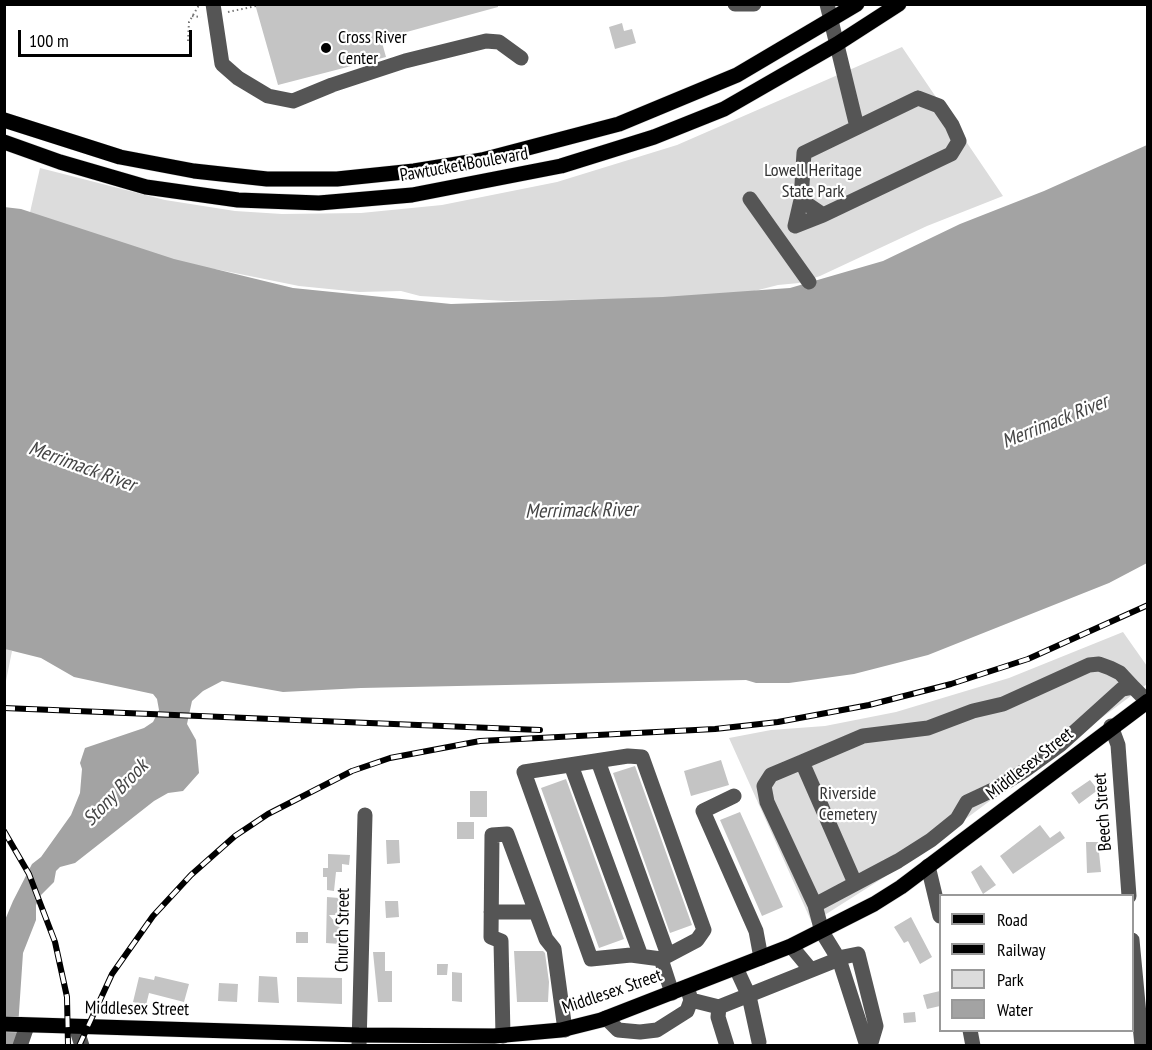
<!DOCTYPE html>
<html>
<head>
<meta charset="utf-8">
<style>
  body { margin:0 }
  #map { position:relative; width:1152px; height:1050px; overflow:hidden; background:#fff; font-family:"PT Sans Narrow",sans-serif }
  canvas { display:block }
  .frame { position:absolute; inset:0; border:6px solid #000; pointer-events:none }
  .legend { position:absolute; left:939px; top:894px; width:195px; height:138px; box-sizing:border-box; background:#fff; border:2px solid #999; margin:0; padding:8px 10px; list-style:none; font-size:18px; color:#000 }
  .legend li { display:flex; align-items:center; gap:12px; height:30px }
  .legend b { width:30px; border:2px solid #999 }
  .scale { position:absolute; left:18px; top:30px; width:174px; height:27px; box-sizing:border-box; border:3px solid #000; border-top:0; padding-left:8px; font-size:18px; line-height:21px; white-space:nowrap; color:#000; -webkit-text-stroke:4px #fff; paint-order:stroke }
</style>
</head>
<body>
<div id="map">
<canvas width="1152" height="1050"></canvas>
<div class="frame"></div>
<ul class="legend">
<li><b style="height:8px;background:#000"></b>Road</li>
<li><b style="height:8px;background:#000"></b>Railway</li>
<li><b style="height:16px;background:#dcdcdc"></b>Park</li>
<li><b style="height:16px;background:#a3a3a3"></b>Water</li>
</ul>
<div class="scale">100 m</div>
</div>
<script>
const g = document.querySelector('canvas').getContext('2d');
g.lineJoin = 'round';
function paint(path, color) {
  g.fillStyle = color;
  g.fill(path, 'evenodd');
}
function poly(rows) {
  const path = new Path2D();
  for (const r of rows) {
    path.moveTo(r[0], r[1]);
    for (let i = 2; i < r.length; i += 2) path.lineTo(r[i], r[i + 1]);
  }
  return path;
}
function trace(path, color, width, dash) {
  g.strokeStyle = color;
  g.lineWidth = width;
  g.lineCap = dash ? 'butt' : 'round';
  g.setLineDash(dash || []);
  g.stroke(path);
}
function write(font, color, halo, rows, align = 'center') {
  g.font = font + ' "PT Sans Narrow",sans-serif';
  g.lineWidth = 4.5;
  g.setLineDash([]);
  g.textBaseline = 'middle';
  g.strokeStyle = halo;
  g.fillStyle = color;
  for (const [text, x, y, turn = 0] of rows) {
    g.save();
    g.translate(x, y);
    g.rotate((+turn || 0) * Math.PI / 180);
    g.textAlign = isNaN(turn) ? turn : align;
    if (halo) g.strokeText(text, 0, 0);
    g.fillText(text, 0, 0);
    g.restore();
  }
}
paint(poly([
  [902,47,1003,196,927,226,820,276,799,283,778,285,731,297,506,301,420,296,401,291,359,292,299,286,220,270,24,239,40,168,165,200,235,211,282,214,361,213,442,205,557,182,677,145],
  [1123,632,1147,666,1147,684,905,864,812,923,729,738,771,730,825,726,896,712,1009,678],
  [4,648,12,651,6,681,4,681]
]), '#dcdcdc');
paint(poly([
  [1147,145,1147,563,1109,583,928,655,854,674,789,683,756,683,746,680,361,688,283,692,222,681,203,691,192,701,187,724,196,740,199,773,183,791,168,793,154,801,75,863,60,867,56,871,54,882,41,895,36,905,36,920,23,953,17,1042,15,1045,5,1045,5,920,13,901,32,864,41,857,71,815,80,793,82,769,80,763,85,748,144,728,153,722,159,710,157,699,153,694,74,677,41,658,5,649,4,207,21,209,174,259,293,288,451,304,663,297,790,288,883,261,960,224,1044,191]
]), '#a3a3a3');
paint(poly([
  [255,4,498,4,498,7,381,39,386,57,278,85],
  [622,23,624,31,632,29,636,43,615,49,609,27],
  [721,760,729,785,691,796,684,771],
  [635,766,692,925,670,933,613,773],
  [566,779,624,939,599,948,541,788],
  [1090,780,1098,790,1079,804,1071,793],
  [470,791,487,791,487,817,470,817],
  [740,812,783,907,762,916,720,820],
  [457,822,474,822,474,839,457,839],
  [1040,825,1050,838,1060,831,1065,838,1013,874,1000,856],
  [386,840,399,840,400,863,387,864],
  [1086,842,1098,842,1101,872,1087,873],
  [328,854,350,855,349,865,342,864,342,872,336,872,334,891,327,890,327,877,323,877,323,868,328,868],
  [981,865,996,885,983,894,971,872],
  [327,897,339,898,339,904,344,904,344,915,329,915,345,934,340,944,326,943],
  [385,901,398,901,399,917,386,918],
  [911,917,932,957,920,964,908,941,904,943,894,927],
  [296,932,308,932,308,943,296,943],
  [514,951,543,951,545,953,549,982,548,1002,517,1002],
  [373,952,385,952,385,971,392,971,392,1002,378,1002],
  [437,964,448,964,447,975,437,975],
  [452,972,462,973,462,1002,452,1001],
  [155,976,189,984,184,1002,149,993,146,1005,133,1002,139,977,154,980],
  [259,976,277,977,279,1003,258,1002],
  [297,977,342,978,342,1004,297,1002],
  [219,983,238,984,237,1002,218,1001],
  [940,991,940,1006,927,1009,923,995],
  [915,1012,916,1022,904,1023,903,1013]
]), '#c4c4c4');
const major = poly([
  [4,120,120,157,194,171,267,179,337,179,414,171,482,160,619,124,737,75,857,4],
  [4,142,60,162,146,187,238,200,319,203,412,195,561,166,654,137,724,109,837,44,899,4],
  [4,1024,359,1035,494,1036,561,1030,601,1020,791,946,874,904,901,887,1148,701]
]);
trace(major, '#dbdbdb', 16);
trace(poly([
  [228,12,256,6],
  [192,16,201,17],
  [188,41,189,22,199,5]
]), '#777', 2, [1.5, 3]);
trace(poly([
  [213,4,222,64,238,78,268,96,293,101,332,85,405,61,486,41,499,42,521,58],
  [735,4,754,4],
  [827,4,857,127],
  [918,98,939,106,952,125,959,141,951,154,823,215,801,200,804,153,918,98],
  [750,199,809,282],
  [801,200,795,226,823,215],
  [1111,726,1118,745,1129,896],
  [598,761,668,955],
  [802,762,863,736,928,728,973,711,1003,704,1089,665,1099,664,1110,668,1120,673,1133,687],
  [571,765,641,956],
  [734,796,703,811,756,931,761,958],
  [928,866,940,916],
  [855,883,802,762,771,775,764,786,767,802,815,905,898,861,931,840,957,819,967,802,997,788,1024,771,1060,745,1122,689,1133,687,1147,701],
  [815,905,822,932,838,958,858,954,876,1026,870,1046],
  [491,912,536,912],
  [1132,940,1142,1046],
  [791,946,811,970],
  [661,959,631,955,591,959,524,772,628,756,642,757,704,930,697,940,661,959,672,993],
  [736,968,749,996,759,1042],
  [691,1000,719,1007],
  [606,1018,618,1030,640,1032,657,1030,687,1011,691,1000,687,987],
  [76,1027,82,1046],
  [970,1030,973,1046],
  [503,1036,501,941,491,937,492,835,507,834,546,939,554,949,565,1030],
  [20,1046,27,1026],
  [359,1046,365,815],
  [727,1046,718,1017,719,1007,839,959,867,1046]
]), '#555', 15);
trace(major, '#000', 15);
const rail = poly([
  [4,708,540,730],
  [4,831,29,874,55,942,67,997,68,1046],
  [79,1046,112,974,153,916,191,875,235,836,268,814,352,771,390,758,480,741,715,729,778,722,869,705,951,684,1028,659,1148,605]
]);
trace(rail, '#000', 6);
trace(rail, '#fff', 4, [11]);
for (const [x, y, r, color] of [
  [326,48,6,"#000"]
]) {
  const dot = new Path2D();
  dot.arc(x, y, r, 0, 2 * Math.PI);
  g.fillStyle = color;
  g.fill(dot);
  trace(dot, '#fff', 2);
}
write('18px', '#000', '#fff', [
  ["Cross River",338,38],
  ["Center",338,59]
], 'left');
write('18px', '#000', '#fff', [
  ["Pawtucket Boulevard",464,165,-10],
  ["Middlesex Street",1030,764,-38],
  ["Beech Street",1103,812,-94],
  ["Church Street",343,930,-89],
  ["Middlesex Street",612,992,-19],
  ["Middlesex Street",137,1009,1]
]);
write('18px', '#333', '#fff', [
  ["Lowell Heritage",813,171],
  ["State Park",813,192],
  ["Riverside",848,794],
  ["Cemetery",848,815]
]);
write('italic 20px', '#444', '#fff', [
  ["Merrimack River",1055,422,-22],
  ["Merrimack River",82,467,20],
  ["Merrimack River",581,511,-1],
  ["Stony Brook",116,793,-46]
]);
</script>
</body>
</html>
